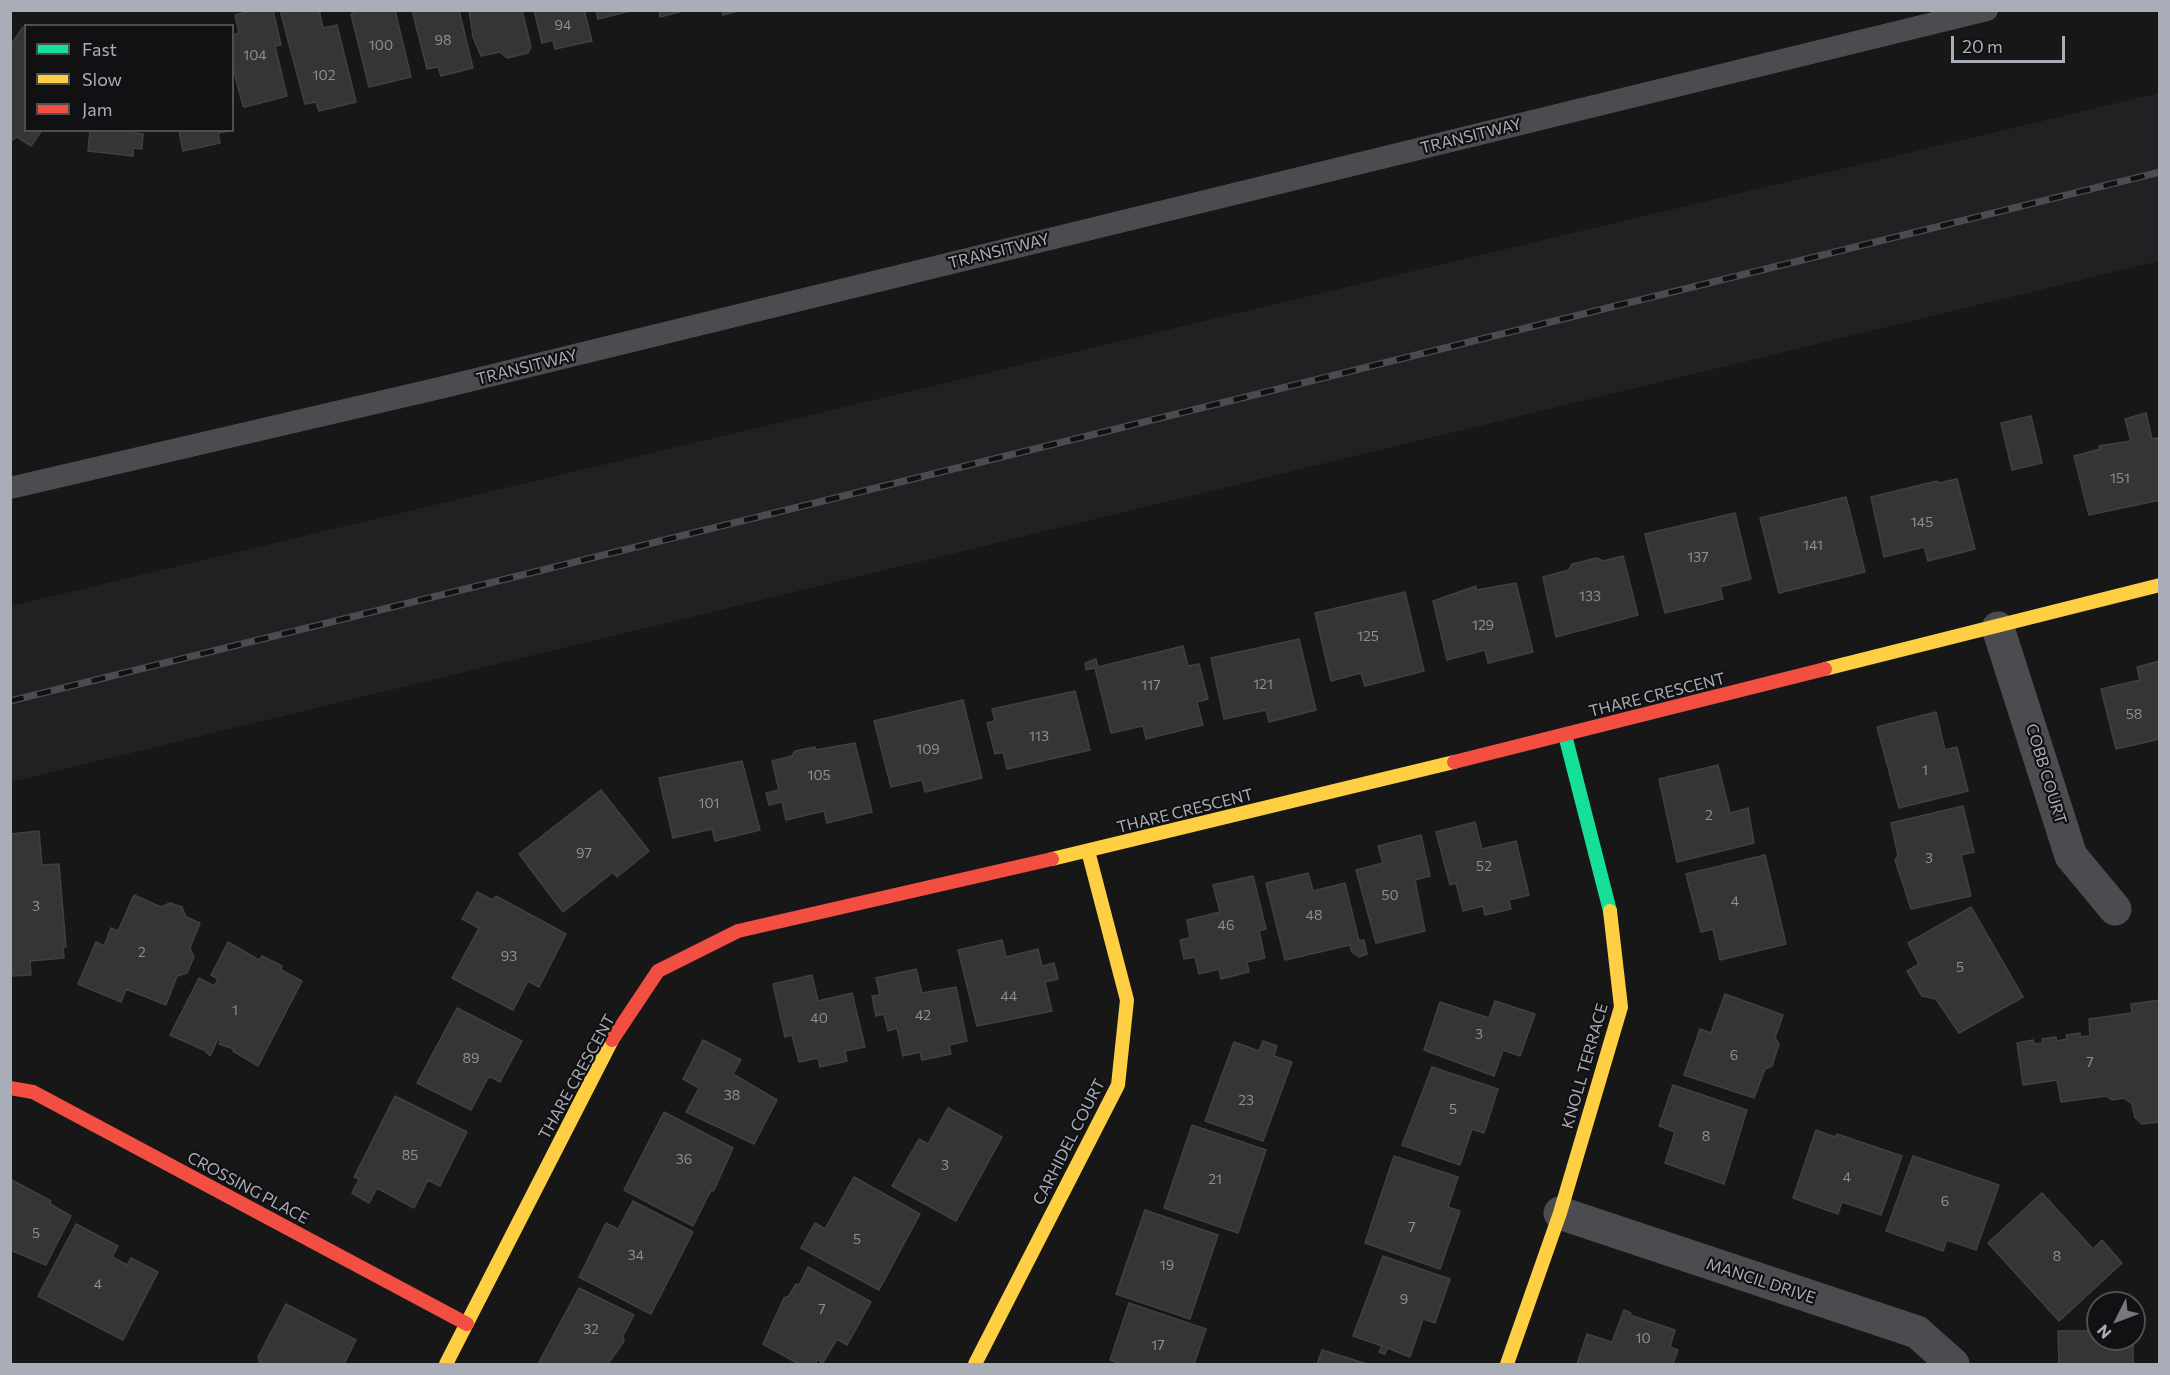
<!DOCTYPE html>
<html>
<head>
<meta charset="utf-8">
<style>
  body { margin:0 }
  #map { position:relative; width:2170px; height:1375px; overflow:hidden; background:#171717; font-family:Commissioner,sans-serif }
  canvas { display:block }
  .frame { position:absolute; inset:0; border:12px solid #a8adb8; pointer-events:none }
  .legend { position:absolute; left:24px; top:24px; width:210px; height:108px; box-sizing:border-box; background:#111113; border:2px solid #4d4f55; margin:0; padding:8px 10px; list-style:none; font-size:18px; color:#a8adb8 }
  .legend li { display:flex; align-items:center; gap:12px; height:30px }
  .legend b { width:30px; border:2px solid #4d4f55 }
  .north { position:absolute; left:2086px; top:1291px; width:60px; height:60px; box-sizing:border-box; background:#111113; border:2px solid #4d4f55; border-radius:50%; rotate:228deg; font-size:16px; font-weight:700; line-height:24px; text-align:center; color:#a8adb8 }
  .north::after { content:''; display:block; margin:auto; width:21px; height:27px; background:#757880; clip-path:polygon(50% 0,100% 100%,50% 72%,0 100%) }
  .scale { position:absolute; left:1951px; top:36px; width:114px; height:27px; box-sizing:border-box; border:3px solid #a8adb8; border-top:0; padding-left:8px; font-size:18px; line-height:21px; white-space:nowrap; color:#a8adb8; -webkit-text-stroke:4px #111113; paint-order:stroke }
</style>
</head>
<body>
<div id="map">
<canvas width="2170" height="1375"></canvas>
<div class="frame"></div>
<ul class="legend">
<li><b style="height:8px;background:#16e098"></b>Fast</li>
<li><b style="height:8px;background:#ffcf43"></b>Slow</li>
<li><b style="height:8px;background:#f24e42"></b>Jam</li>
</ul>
<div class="north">N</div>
<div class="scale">20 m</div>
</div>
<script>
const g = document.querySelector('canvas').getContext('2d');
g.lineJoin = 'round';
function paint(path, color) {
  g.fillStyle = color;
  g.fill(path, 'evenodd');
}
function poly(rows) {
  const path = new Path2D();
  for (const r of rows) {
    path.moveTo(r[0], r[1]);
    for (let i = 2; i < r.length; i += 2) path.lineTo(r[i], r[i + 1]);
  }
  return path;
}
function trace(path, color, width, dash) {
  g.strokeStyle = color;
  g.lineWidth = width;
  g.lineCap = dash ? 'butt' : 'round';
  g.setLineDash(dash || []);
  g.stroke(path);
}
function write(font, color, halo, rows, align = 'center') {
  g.font = font + ' Commissioner,sans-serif';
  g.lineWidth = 4.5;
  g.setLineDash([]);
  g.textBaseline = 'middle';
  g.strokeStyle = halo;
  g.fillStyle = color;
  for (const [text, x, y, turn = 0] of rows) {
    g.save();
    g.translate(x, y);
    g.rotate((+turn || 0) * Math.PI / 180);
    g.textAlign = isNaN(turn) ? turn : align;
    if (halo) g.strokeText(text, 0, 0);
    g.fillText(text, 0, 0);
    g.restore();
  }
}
paint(poly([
  [2159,93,2159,261,11,782,11,606]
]), '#212123');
const building = poly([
  [255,10,273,10,281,45,275,46,287,96,245,107,243,106,232,64,232,35,239,33,235,15,255,10],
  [280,10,319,10,323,28,337,25,356,102,319,111,316,102,305,104,280,10],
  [358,10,395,10,411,77,369,87,351,14,358,10],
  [412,10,459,10,473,68,441,76,438,67,427,69,412,10],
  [469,10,522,10,531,47,528,53,507,58,500,52,481,56,473,37,469,10],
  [534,10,584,10,592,41,555,49,553,40,542,43,534,10],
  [596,10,634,10,598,19,596,10],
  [659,10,687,10,660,17,659,10],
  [722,10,742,10,723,15,722,10],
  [23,27,26,29,26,130,42,130,31,146,17,137,10,142,10,46,23,27],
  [90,130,135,130,135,133,143,134,142,149,133,148,133,156,88,151,90,130],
  [179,130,229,130,229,131,218,133,220,143,183,151,179,130],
  [2146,413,2152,439,2157,438,2160,449,2160,500,2089,515,2074,456,2100,449,2099,446,2131,441,2125,419,2146,413],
  [2031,416,2042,463,2012,470,2001,423,2031,416],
  [1957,479,1975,549,1928,561,1924,547,1884,557,1871,497,1937,481,1938,483,1957,479],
  [1846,497,1865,572,1779,593,1760,518,1846,497],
  [1735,513,1751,579,1720,587,1723,599,1665,613,1645,534,1735,513],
  [1623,556,1638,615,1556,637,1543,577,1569,570,1572,564,1597,558,1603,561,1623,556],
  [1516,583,1533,652,1488,663,1485,650,1447,660,1433,601,1476,586,1476,590,1516,583],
  [1405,592,1424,671,1365,686,1361,673,1331,681,1315,613,1405,592],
  [1299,639,1316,710,1269,722,1266,710,1224,719,1211,658,1299,639],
  [1183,646,1188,666,1199,664,1208,699,1197,702,1203,725,1146,739,1143,726,1111,733,1095,668,1086,670,1085,663,1096,659,1098,667,1183,646],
  [2160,661,2160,739,2116,749,2101,689,2140,680,2137,667,2160,661],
  [1075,691,1090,750,1007,769,1003,752,995,754,987,723,995,721,992,709,1075,691],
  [963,700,982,778,925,792,922,780,891,787,874,721,963,700],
  [1936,712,1945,750,1957,747,1968,791,1899,808,1877,727,1936,712],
  [855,743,872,812,827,823,824,811,786,820,782,802,769,805,766,793,779,790,772,761,792,756,795,751,815,747,815,750,855,743],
  [742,761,760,830,715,841,712,829,673,838,659,778,742,761],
  [1718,765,1730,813,1748,808,1754,843,1677,862,1659,779,1718,765],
  [601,790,649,851,617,877,613,872,563,912,519,854,601,790],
  [1963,806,1974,852,1961,855,1971,896,1911,909,1895,860,1898,856,1891,823,1963,806],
  [1475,822,1482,849,1516,841,1529,895,1509,900,1511,909,1485,915,1483,906,1463,911,1456,883,1450,885,1436,832,1475,822],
  [39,831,42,865,59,864,66,947,63,947,64,958,30,961,31,975,10,976,10,834,39,831],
  [1421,835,1430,876,1415,880,1425,931,1376,943,1356,870,1383,863,1378,846,1421,835],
  [1765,855,1786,944,1720,960,1713,929,1701,932,1686,874,1765,855],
  [1308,873,1313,891,1345,883,1359,941,1364,940,1367,954,1359,957,1352,952,1350,945,1285,960,1266,883,1308,873],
  [1253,876,1266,929,1259,931,1265,958,1247,962,1249,972,1221,979,1219,969,1199,974,1195,957,1184,959,1180,940,1190,938,1187,920,1220,912,1213,885,1253,876],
  [477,892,493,900,496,896,566,934,539,987,528,981,513,1010,452,978,479,928,462,919,477,892],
  [134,895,161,907,170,903,182,907,186,917,200,923,190,948,194,957,187,973,177,976,166,1005,126,989,121,1002,78,984,96,942,104,946,111,928,118,931,134,895],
  [1971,907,2023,997,1959,1033,1936,999,1922,996,1907,971,1919,964,1908,943,1971,907],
  [1002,940,1006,957,1038,949,1042,966,1054,963,1058,979,1045,982,1052,1011,977,1026,958,950,1002,940],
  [228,942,259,960,262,956,282,966,281,970,302,981,258,1066,233,1051,234,1049,219,1044,221,1041,218,1039,210,1056,204,1050,170,1035,199,978,214,986,218,979,211,975,228,942],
  [916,969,922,993,956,987,967,1041,949,1045,951,1054,922,1060,920,1052,903,1056,897,1028,888,1031,884,1014,876,1016,872,996,880,995,876,978,916,969],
  [812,975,818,1001,852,993,865,1047,845,1051,847,1061,820,1067,818,1058,799,1062,792,1035,785,1037,773,984,812,975],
  [1725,994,1783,1015,1775,1038,1779,1044,1772,1066,1765,1069,1754,1098,1684,1075,1700,1029,1711,1033,1725,994],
  [2160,1000,2160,1122,2142,1124,2135,1118,2132,1104,2124,1098,2112,1100,2106,1096,2061,1102,2057,1080,2023,1085,2017,1043,2033,1040,2034,1044,2043,1043,2042,1039,2056,1037,2057,1041,2067,1039,2066,1035,2080,1033,2080,1037,2090,1036,2089,1019,2132,1013,2131,1004,2160,1000],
  [1495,1001,1535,1014,1520,1056,1503,1050,1494,1076,1424,1050,1440,1002,1489,1018,1495,1001],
  [457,1008,522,1041,500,1082,489,1076,471,1110,417,1083,457,1008],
  [703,1040,741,1060,733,1074,777,1100,754,1144,686,1112,699,1088,683,1079,703,1040],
  [1263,1041,1277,1046,1274,1056,1292,1062,1263,1141,1205,1121,1234,1042,1259,1051,1263,1041],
  [1432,1067,1498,1089,1484,1133,1472,1129,1460,1165,1402,1145,1432,1067],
  [1673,1085,1747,1110,1724,1184,1665,1163,1675,1132,1659,1126,1673,1085],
  [395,1096,467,1132,440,1186,428,1180,414,1208,377,1188,369,1203,352,1193,359,1179,354,1177,395,1096],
  [948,1108,1002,1137,956,1221,892,1186,919,1139,928,1144,948,1108],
  [664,1112,733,1148,714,1190,710,1192,693,1226,624,1190,664,1112],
  [1192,1125,1266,1150,1238,1233,1164,1208,1192,1125],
  [1816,1130,1835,1137,1837,1134,1902,1156,1881,1215,1842,1202,1838,1214,1793,1198,1816,1130],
  [1394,1156,1458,1177,1448,1207,1460,1211,1440,1269,1365,1243,1394,1156],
  [1913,1156,1999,1185,1976,1250,1947,1240,1943,1251,1886,1231,1913,1156],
  [854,1177,920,1214,879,1290,801,1248,815,1223,825,1229,854,1177],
  [10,1179,51,1201,50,1204,71,1216,46,1265,10,1250,10,1179],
  [2042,1193,2093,1249,2102,1240,2122,1263,2059,1321,1988,1243,2042,1193],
  [633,1201,693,1232,651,1314,579,1277,606,1223,618,1229,633,1201],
  [1145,1210,1218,1235,1190,1319,1116,1294,1145,1210],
  [76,1224,118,1246,112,1257,127,1265,131,1258,158,1272,123,1340,38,1296,76,1224],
  [1383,1256,1450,1279,1435,1323,1423,1319,1410,1357,1387,1348,1385,1354,1379,1352,1382,1346,1353,1336,1383,1256],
  [808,1267,871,1302,847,1345,837,1339,822,1364,818,1359,815,1364,799,1364,763,1344,784,1298,789,1296,796,1284,799,1285,808,1267],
  [579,1288,634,1315,623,1336,624,1341,608,1364,543,1364,539,1362,579,1288],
  [1129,1303,1206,1329,1194,1364,1121,1364,1110,1360,1129,1303],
  [286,1304,356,1340,344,1364,260,1364,258,1357,286,1304],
  [1624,1310,1631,1313,1630,1315,1675,1330,1670,1347,1678,1350,1673,1364,1577,1364,1587,1334,1612,1342,1624,1310],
  [2058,1331,2098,1331,2098,1339,2133,1339,2133,1364,2059,1364,2058,1331],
  [1322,1350,1367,1364,1317,1364,1322,1350]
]);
paint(building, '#353536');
trace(building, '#3f4043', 1.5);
trace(poly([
  [10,488,444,387,1987,10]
]), '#4b4c50', 22);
trace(poly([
  [1998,628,2071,856,2115,909],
  [1560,1213,1917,1332,1953,1364]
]), '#4b4c50', 33);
trace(poly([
  [1565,735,1610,911]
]), '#16e098', 14);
trace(poly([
  [1825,669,2160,585],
  [1052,859,1454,762],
  [446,1364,612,1040],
  [975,1364,1118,1085,1127,1000,1088,851],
  [1507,1364,1560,1213,1621,1007,1610,911]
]), '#ffcf43', 14);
trace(poly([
  [1454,762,1825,669],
  [612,1040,658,971,738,931,1052,859],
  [10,1088,33,1092,467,1324]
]), '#f24e42', 14);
const rail = poly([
  [10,701,2160,172]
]);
trace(rail, '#4b4c4f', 7);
trace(rail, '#111113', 4.5, [14]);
write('14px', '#8b8f98', null, [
  ["94",563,25],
  ["98",443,40],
  ["100",381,45],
  ["104",255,55],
  ["102",324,75],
  ["151",2120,478],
  ["145",1922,522],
  ["141",1813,545],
  ["137",1698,557],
  ["133",1590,596],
  ["129",1483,625],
  ["125",1368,636],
  ["121",1263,684],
  ["117",1151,685],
  ["58",2134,714],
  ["113",1039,736],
  ["109",928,749],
  ["1",1925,770],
  ["105",819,775],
  ["101",709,803],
  ["2",1709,815],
  ["97",584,853],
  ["3",1929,858],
  ["52",1484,866],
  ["50",1390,895],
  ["4",1735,901],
  ["3",36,906],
  ["48",1314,915],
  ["46",1226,925],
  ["2",142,952],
  ["93",509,956],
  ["5",1960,967],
  ["44",1009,996],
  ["1",235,1010],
  ["42",923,1015],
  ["40",819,1018],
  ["3",1479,1034],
  ["6",1734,1055],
  ["89",471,1058],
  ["7",2090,1062],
  ["38",732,1095],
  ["23",1246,1100],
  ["5",1453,1109],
  ["8",1706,1136],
  ["85",410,1155],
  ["36",684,1159],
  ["3",945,1165],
  ["4",1847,1177],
  ["21",1215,1179],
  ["6",1945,1201],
  ["7",1412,1227],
  ["5",36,1233],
  ["5",857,1239],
  ["34",636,1255],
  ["8",2057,1256],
  ["19",1167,1265],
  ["4",98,1284],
  ["9",1404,1299],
  ["7",822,1309],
  ["32",591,1329],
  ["10",1643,1338],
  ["17",1158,1345]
]);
write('16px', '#a8adb8', '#111113', [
  ["TRANSITWAY",1471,136,-14],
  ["TRANSITWAY",999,251,-14],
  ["TRANSITWAY",527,367,-14],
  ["THARE CRESCENT",1657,695,-14],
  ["COBB COURT",2046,774,73],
  ["THARE CRESCENT",1185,811,-14],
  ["KNOLL TERRACE",1585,1066,-74],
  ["THARE CRESCENT",577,1077,-61],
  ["CARHIDEL COURT",1069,1142,-63],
  ["CROSSING PLACE",248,1188,28],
  ["MANCIL DRIVE",1761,1281,18]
]);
</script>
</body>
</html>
